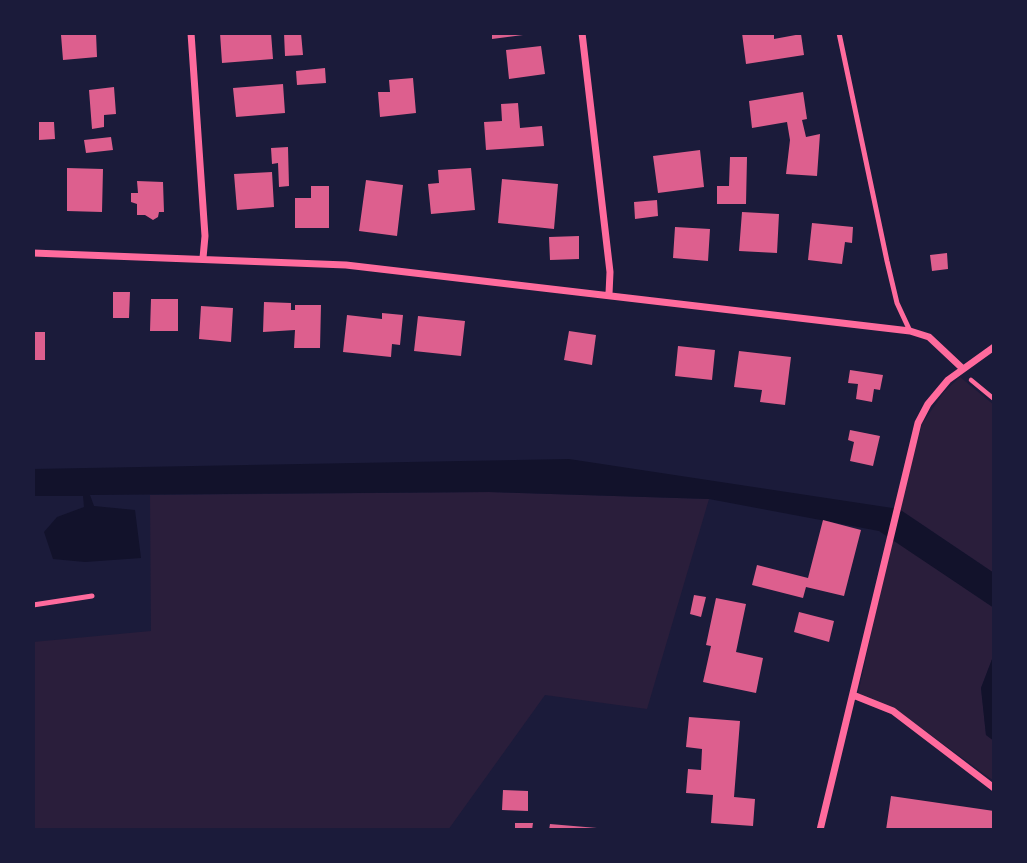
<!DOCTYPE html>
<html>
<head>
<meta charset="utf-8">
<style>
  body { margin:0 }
  #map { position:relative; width:1027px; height:863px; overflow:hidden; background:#1b1b3a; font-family:"Times New Roman",serif }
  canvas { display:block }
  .frame { position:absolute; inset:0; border:35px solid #1b1b3a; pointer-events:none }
</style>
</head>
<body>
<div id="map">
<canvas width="1027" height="863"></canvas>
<div class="frame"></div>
</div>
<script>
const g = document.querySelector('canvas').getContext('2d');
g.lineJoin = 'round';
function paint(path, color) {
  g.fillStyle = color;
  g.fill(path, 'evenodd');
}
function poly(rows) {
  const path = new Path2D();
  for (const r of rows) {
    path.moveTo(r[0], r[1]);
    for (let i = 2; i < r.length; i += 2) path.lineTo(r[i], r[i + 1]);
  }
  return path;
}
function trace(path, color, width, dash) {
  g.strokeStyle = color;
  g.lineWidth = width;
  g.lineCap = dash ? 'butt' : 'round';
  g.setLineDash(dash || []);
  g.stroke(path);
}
paint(poly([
  [960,377,994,405,994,573,899,509,922,424,944,392],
  [489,492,709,499,647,709,545,695,448,830,33,830,33,642,151,631,150,495],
  [892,538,994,608,994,654,981,688,986,735,994,741,994,781,895,709,858,694]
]), '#2a1e3b');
paint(poly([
  [569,459,899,509,994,573,994,608,879,531,709,499,489,492,90,495,94,506,135,510,141,558,85,562,53,559,44,532,57,517,84,507,83,496,33,496,33,469],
  [994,654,994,741,986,735,981,688]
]), '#12122b');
paint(poly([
  [96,33,97,57,63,60,61,35],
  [220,33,271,33,273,59,222,63],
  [284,33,301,33,303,55,285,56],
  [492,33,523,33,523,35,492,39],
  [742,33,774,33,774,39,801,34,804,55,746,64],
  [541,46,545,74,509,79,506,50],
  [325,68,326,83,297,85,296,71],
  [413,78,416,113,380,117,378,92,390,92,389,80],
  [283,84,285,113,236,117,233,88],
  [114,87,116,114,104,115,104,127,92,129,89,90],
  [803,92,807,119,802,120,806,137,820,134,817,176,786,174,790,140,787,122,752,128,749,101],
  [518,103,520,128,542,126,544,146,486,150,484,122,502,121,501,104],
  [39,122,54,122,55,139,39,140],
  [111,137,113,150,86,153,84,140],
  [288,147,289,186,279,187,278,163,272,164,271,148],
  [700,150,704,187,658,193,653,156],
  [730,157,747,157,746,204,717,204,717,186,729,186],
  [67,168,103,169,102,212,67,211],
  [471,168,475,210,431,214,428,184,439,183,438,170],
  [272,172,274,207,237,210,234,174],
  [502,179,558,184,554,229,498,223],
  [366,180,403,185,397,236,359,231],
  [137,181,163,182,164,212,159,212,158,217,153,220,145,215,137,215,137,204,131,202,131,193,138,193],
  [311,186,329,186,329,228,295,228,295,198,311,198],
  [657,200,658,216,635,219,634,202],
  [742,212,779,214,777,253,739,251],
  [812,223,853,227,852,243,845,242,842,264,808,260],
  [675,227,710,229,708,261,673,258],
  [579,236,579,259,550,260,549,237],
  [947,253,948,269,932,271,930,255],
  [113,292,130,292,129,318,113,318],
  [151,299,178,299,178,331,150,331],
  [264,302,291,303,291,310,295,310,295,305,321,305,320,348,294,348,295,330,263,332],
  [201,306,233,308,231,342,199,339],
  [382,313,403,315,400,345,392,344,391,357,343,352,347,315,382,319],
  [418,316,465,321,461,356,414,351],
  [569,331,596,335,592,365,564,360],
  [33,332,45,332,45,360,33,360],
  [678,346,715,350,712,380,675,376],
  [739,351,791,357,785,405,760,402,762,390,734,387],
  [850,370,883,375,880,390,874,389,872,402,856,399,858,384,848,383],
  [850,430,880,436,873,466,850,461,854,442,848,440],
  [823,520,861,530,844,596,806,587,803,598,752,585,757,565,808,578],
  [694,595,706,597,701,617,690,614],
  [716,598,746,604,736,652,763,658,756,693,703,682,711,646,706,645],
  [799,612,834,621,829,642,794,632],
  [689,717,740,721,734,797,755,799,753,826,711,823,713,795,686,793,688,769,701,770,702,749,686,747],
  [503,790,528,791,528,811,502,810],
  [891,796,994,811,994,830,886,830],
  [515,823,533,823,532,830,515,830],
  [550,824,597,828,597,830,549,830]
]), '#dd5f8e');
trace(poly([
  [971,380,994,399]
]), '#ff6b9d', 4.5);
trace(poly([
  [839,33,887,261,897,303,910,331],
  [33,605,92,596]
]), '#ff6b9d', 5);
trace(poly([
  [191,33,205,236,203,258],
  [582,33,610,272,609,294],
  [33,253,346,265,910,331,929,337,962,368],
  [853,695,893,711,994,788],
  [820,830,918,423,928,404,948,380,994,347]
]), '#ff6b9d', 7);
</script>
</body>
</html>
